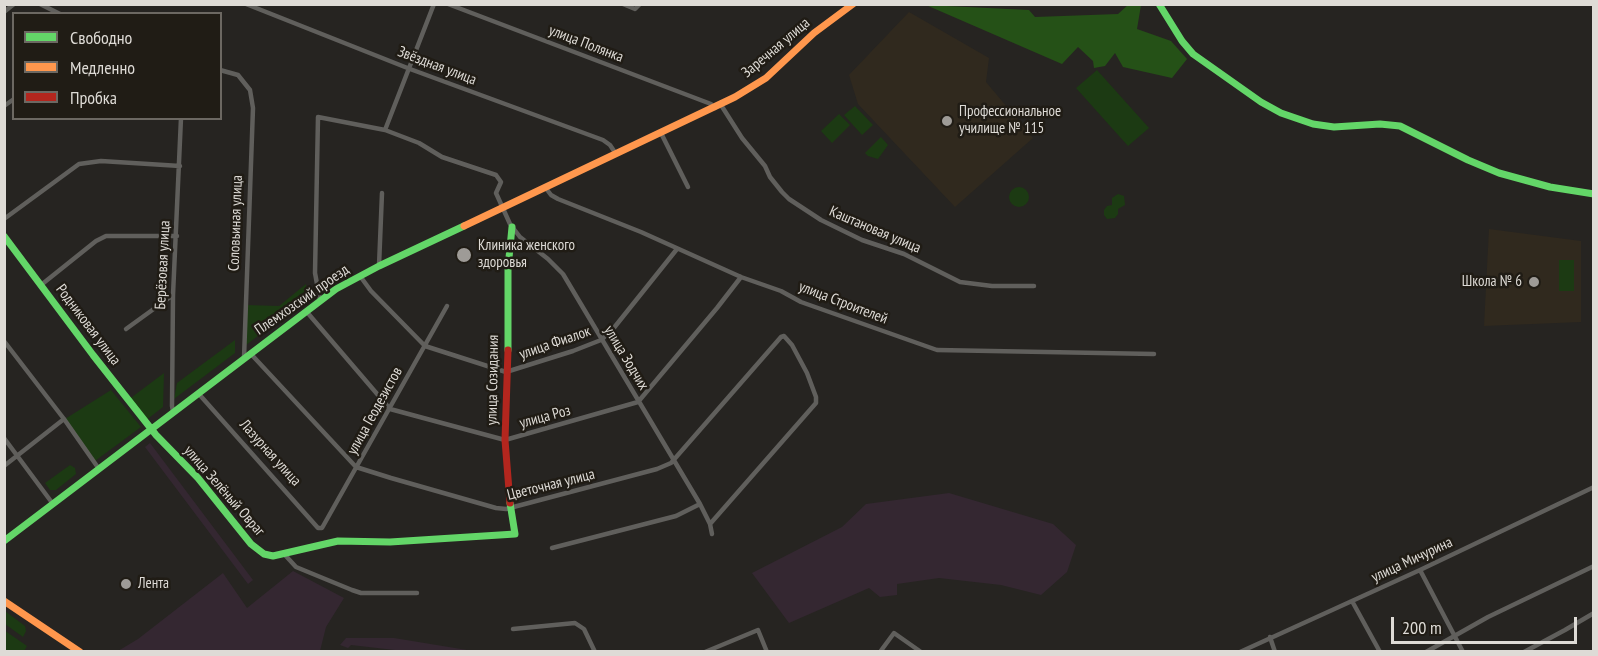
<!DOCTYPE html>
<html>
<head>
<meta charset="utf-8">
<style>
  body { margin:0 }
  #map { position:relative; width:1598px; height:656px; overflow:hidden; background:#262421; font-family:"PT Sans Narrow",sans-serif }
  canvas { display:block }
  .frame { position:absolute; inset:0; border:6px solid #dedbd6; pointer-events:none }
  .legend { position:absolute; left:12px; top:12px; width:210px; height:108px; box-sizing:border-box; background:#201c15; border:2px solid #6c6862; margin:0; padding:8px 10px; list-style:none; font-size:18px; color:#dedbd6 }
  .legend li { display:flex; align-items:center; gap:12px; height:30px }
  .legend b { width:30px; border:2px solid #6c6862 }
  .scale { position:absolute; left:1391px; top:617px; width:186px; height:27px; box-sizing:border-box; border:3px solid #dedbd6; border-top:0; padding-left:8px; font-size:18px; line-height:21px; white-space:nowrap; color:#dedbd6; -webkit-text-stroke:4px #201c15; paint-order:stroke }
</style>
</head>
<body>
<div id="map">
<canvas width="1598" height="656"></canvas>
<div class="frame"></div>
<ul class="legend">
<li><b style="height:8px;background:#63d668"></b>Свободно</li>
<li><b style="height:8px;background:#ff974d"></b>Медленно</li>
<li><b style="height:8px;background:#b3261e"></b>Пробка</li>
</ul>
<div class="scale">200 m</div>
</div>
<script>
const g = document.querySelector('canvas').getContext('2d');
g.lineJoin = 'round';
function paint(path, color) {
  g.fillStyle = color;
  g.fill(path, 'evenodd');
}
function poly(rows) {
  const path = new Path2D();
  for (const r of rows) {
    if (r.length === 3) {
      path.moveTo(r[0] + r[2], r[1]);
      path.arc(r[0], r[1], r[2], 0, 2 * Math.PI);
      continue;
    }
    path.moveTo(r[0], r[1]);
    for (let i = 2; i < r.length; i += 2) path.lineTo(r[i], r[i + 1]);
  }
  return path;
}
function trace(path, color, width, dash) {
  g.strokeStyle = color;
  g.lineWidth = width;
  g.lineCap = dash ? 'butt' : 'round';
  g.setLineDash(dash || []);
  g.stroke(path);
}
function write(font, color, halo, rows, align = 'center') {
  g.font = font + ' "PT Sans Narrow",sans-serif';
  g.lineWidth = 5;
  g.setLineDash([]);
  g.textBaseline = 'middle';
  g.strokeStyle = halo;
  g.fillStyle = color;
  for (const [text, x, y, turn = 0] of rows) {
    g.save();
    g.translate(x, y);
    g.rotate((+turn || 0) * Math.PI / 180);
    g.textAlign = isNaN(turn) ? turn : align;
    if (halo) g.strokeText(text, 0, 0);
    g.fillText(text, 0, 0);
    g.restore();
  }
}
paint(poly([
  [909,12,989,58,986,82,1033,138,955,207,858,104,849,75],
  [1489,229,1581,241,1581,322,1484,326]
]), '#30291e');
paint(poly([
  [150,443,253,580,248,584,145,447],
  [949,493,1053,524,1076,545,1067,572,1041,595,1001,585,939,578,897,584,897,595,880,597,869,588,789,623,752,573,842,527,866,504],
  [293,571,344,598,326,627,320,651,118,651,138,639,223,573,247,608],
  [346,638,394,638,467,650,583,650,583,651,412,652,351,645,348,648,340,645]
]), '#342731');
paint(poly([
  [1097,70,1149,128,1128,146,1076,88],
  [855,106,873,125,862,135,844,115],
  [839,114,850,125,832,143,821,131],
  [881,137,888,145,878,159,868,156,865,153],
  [1019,197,10],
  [1118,194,1124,196,1125,205,1118,209,1118,214,1115,218,1107,219,1104,215,1104,210,1107,206,1112,205,1112,198],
  [1559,260,1574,260,1574,291,1559,291],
  [306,284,306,298,245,346,246,305,279,306],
  [235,340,235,353,174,399,177,383],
  [164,373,163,407,145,421,128,400],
  [111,390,141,427,95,461,65,419],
  [70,465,75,468,76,474,56,490,50,490,45,483],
  [5,611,25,626,26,631,23,637,5,624],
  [4,630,27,646,24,651,5,651]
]), '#1c3a13');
paint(poly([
  [926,5,1029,10,1035,17,1118,14,1128,5,1141,5,1137,29,1171,41,1187,59,1172,78,1123,67,1115,53,1105,66,1094,68,1093,61,1078,47,1062,64]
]), '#255117');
trace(poly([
  [40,4,60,14],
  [246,4,410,69,603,140,610,145,616,154],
  [448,4,711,104,715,108],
  [623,4,635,9,640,4],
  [4,12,14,4],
  [220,70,238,75,250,90,253,108,244,358],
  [721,105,742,138,765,166,770,177,782,192,789,199,821,220,862,240,904,254,960,282,992,286,1034,286],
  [4,106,14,99],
  [385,130,434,4],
  [661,133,688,187],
  [545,187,551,195,558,199,641,232,741,277,781,291,801,302,937,350,1154,354],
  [4,219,79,164,101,161,180,166],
  [379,266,382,193],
  [360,276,371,291,425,346,506,372,573,351,601,340,613,329,677,249],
  [41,285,96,241,106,236,177,236],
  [320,300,315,273,318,117,385,130,419,143,442,157,496,175,501,182,496,193,510,224,520,237,548,259,563,274,700,504,710,524,712,534],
  [306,311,390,409,505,440,638,402,717,308,741,277],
  [126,329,173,295],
  [4,341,64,419,99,469],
  [250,353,356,467,391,478,496,508,506,509,657,469,671,463,781,337,784,336,792,345,807,373,816,397,816,403,710,524],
  [198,393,318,528,322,528,447,306],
  [173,412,172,406,173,295,181,118],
  [4,438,53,504],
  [4,466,64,419],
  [552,548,676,516,700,504],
  [285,555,296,567,352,590,361,593,417,593],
  [1420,570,1463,652],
  [1352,601,1380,652],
  [513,629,575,623,584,629,595,652],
  [1270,637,1275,652],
  [705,652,758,630,767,652],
  [880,652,894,633,921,652],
  [1240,652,1420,570,1594,487],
  [1426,652,1488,617,1594,566],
  [1524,652,1565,630,1594,613]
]), '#605f5c', 4.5);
trace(poly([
  [1159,4,1182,41,1193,54,1261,102,1281,113,1313,124,1334,127,1380,124,1400,126,1468,160,1499,173,1550,187,1594,194],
  [4,236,93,355,156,435,198,478,251,544,264,554,273,556,338,541,390,542,515,534,510,503],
  [508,350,508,268,512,227],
  [4,541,336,289,379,266,464,226]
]), '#63d668', 7);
trace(poly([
  [464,226,735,97,766,78,814,33,853,4],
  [4,601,80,652]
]), '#ff974d', 7);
trace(poly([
  [508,350,505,440,510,503]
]), '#b3261e', 7);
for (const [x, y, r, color] of [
  [947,121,6,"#9e9b97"],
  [464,255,8,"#9e9b97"],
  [1534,282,6,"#9e9b97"],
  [126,584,6,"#9e9b97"]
]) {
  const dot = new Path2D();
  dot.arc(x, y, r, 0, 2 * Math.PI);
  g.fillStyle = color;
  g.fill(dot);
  trace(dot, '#201c15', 2);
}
write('15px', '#dedbd6', '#201c15', [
  ["улица Полянка",586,44,21],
  ["Заречная улица",776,48,-40],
  ["Звёздная улица",437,66,21],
  ["Соловьиная улица",236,223,-88],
  ["Каштановая улица",875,230,23],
  ["Берёзовая улица",163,265,-87],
  ["Племхозский проезд",302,300,-35],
  ["улица Строителей",843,303,21],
  ["Родниковая улица",88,325,53],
  ["улица Фиалок",555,343,-19],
  ["улица Зодчих",626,358,59],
  ["улица Созидания",493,380,-89],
  ["улица Геодезистов",375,411,-61],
  ["улица Роз",545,417,-15],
  ["Лазурная улица",270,453,48],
  ["Цветочная улица",551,485,-14],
  ["улица Зелёный Овраг",224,491,49],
  ["улица Мичурина",1412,560,-25]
]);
write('15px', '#dedbd6', '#201c15', [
  ["Профессиональное",959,112],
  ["училище № 115",959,129],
  ["Клиника женского",478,246],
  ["здоровья",478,263],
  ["Школа № 6",1522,282,"right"],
  ["Лента",138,584]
], 'left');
</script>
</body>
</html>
